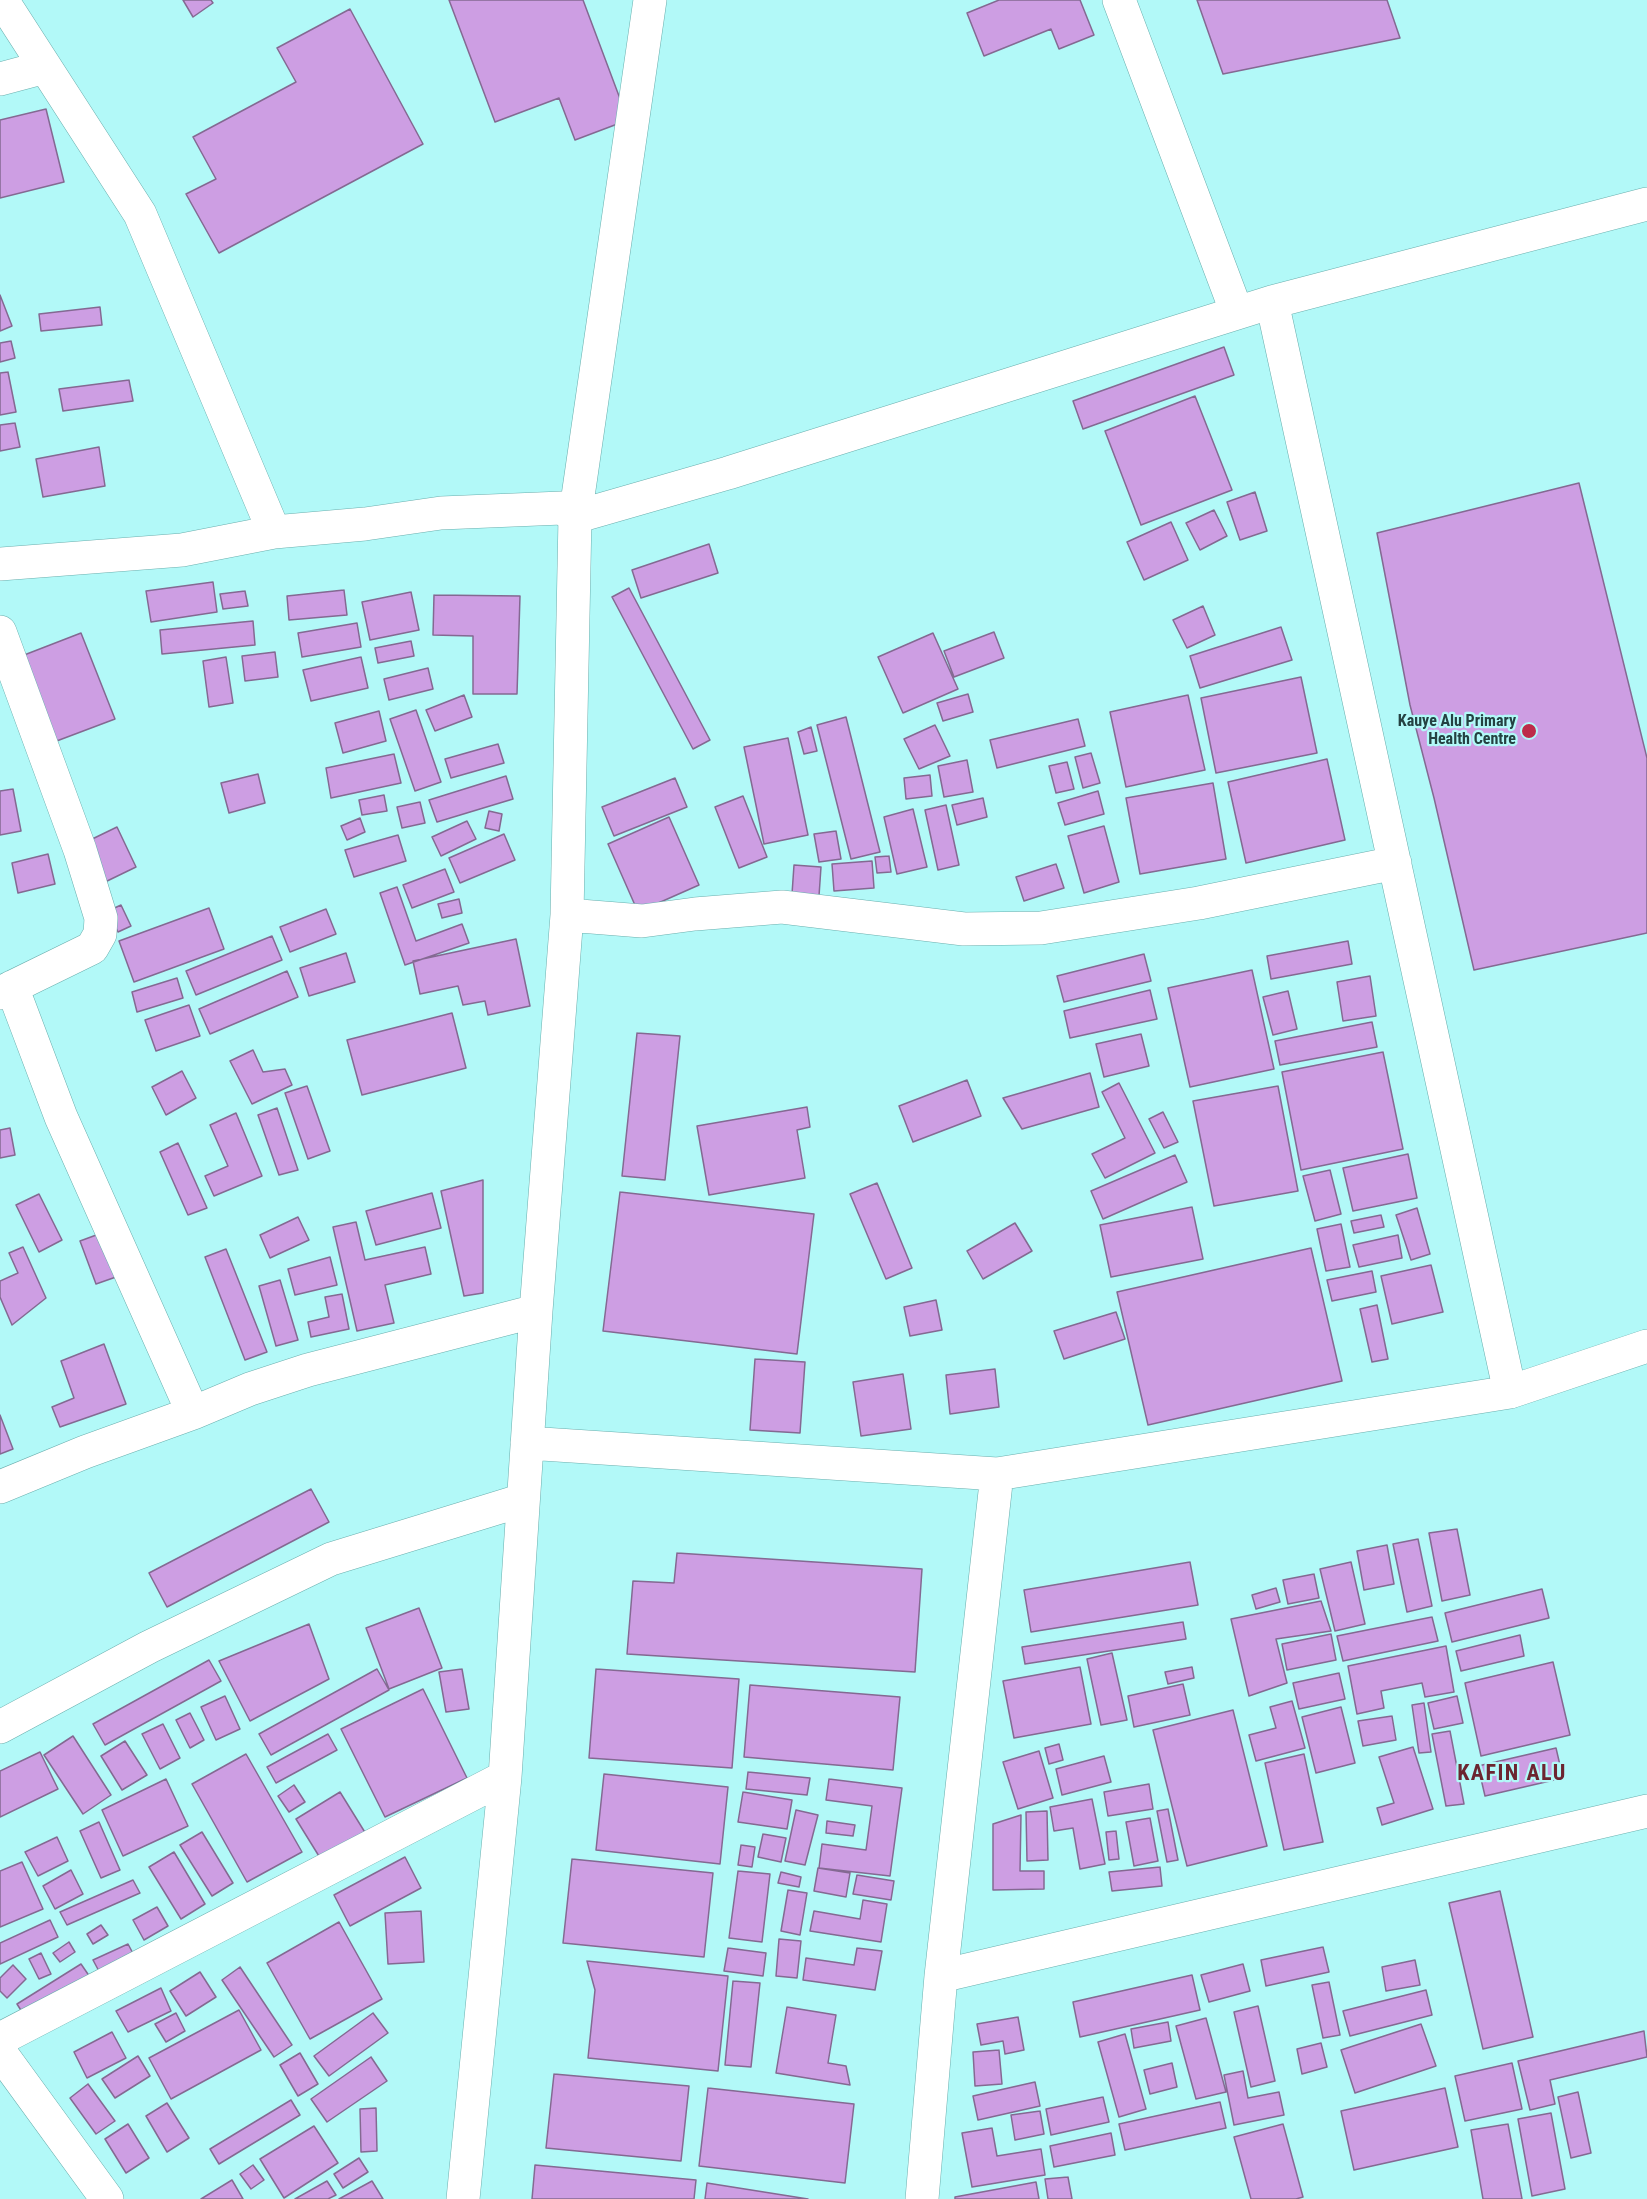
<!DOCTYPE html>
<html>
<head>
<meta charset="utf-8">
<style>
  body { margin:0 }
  canvas { display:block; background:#b2f9f8 }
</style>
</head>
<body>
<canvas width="1647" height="2199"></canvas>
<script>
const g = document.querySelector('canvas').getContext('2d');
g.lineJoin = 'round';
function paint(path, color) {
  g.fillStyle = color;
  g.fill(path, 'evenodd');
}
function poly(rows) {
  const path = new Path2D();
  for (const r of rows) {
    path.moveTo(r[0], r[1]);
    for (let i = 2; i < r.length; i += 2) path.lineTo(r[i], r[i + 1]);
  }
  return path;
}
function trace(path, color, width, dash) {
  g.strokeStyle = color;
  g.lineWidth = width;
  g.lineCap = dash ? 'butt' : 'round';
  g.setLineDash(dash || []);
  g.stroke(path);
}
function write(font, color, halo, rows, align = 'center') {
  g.font = font + ' "Roboto Condensed",sans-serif';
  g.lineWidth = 4.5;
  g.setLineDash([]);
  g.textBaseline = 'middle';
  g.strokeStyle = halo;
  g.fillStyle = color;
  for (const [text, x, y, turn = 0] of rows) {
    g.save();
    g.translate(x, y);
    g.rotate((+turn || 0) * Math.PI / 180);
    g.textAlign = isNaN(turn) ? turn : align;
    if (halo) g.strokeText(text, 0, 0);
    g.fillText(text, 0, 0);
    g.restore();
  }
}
const building = poly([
  [183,0,211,0,213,3,193,17,183,0],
  [449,0,583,0,628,120,575,140,559,98,495,122,449,0],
  [999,0,1080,0,1094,35,1059,49,1051,29,984,56,967,13,999,0],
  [1197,0,1387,0,1400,38,1223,74,1197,0],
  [350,9,423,144,219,253,186,194,216,179,193,137,296,82,277,48,350,9],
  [46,109,64,182,0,198,0,120,46,109],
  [0,295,12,326,0,331,0,295],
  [100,307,102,325,41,331,39,314,100,307],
  [11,341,15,358,0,362,0,343,11,341],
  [1224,347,1234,375,1083,429,1073,401,1224,347],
  [8,372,16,412,0,415,0,373,8,372],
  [129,380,133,401,63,411,59,389,129,380],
  [1195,396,1232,490,1141,525,1105,431,1195,396],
  [15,423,20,447,0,451,0,425,15,423],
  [99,447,105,486,43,497,36,459,99,447],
  [1579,483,1647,758,1647,933,1474,970,1434,798,1410,705,1377,533,1579,483],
  [1255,492,1267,531,1240,540,1227,502,1255,492],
  [1214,510,1227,536,1200,550,1186,523,1214,510],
  [1171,522,1188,560,1144,580,1127,542,1171,522],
  [709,544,718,573,641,598,632,570,709,544],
  [213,582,217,612,151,622,146,591,213,582],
  [629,588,710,740,693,749,612,597,629,588],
  [344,590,347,615,289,620,287,596,344,590],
  [245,591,248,606,223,609,220,594,245,591],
  [411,592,419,630,370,640,362,602,411,592],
  [434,595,520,596,517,694,473,694,473,636,433,635,434,595],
  [1203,606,1215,635,1187,648,1173,620,1203,606],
  [253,621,255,645,162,654,160,630,253,621],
  [357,623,361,647,302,657,298,633,357,623],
  [1281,627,1292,660,1200,688,1190,656,1281,627],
  [994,632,1004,658,954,677,944,651,994,632],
  [81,633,115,719,54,742,19,657,81,633],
  [933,633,958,689,903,713,878,657,933,633],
  [411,641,414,656,378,663,375,648,411,641],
  [275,652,278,677,245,681,242,656,275,652],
  [226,657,233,703,209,707,203,661,226,657],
  [361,657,368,688,311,701,303,670,361,657],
  [428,668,433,689,389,700,384,679,428,668],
  [1301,677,1317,753,1216,773,1201,698,1301,677],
  [968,694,973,712,943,721,937,703,968,694],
  [464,695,472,717,435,731,426,710,464,695],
  [1188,695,1205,770,1126,787,1110,712,1188,695],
  [416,710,441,782,415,791,390,719,416,710],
  [379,711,386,741,343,753,335,723,379,711],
  [846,717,880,852,851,859,817,725,846,717],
  [1078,719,1085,746,997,768,990,740,1078,719],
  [935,725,950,756,919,769,904,739,935,725],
  [811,727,817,751,804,754,798,732,811,727],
  [788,738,808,835,764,844,744,747,788,738],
  [498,744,504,763,451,778,445,759,498,744],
  [1091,753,1100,783,1083,788,1075,757,1091,753],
  [394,754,401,783,331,798,326,768,394,754],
  [1327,759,1345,840,1246,863,1228,782,1327,759],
  [967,760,973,792,944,797,938,766,967,760],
  [1067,762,1074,789,1056,793,1049,766,1067,762],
  [258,774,265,803,229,813,221,783,258,774],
  [930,775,932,796,906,799,904,778,930,775],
  [506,776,513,799,437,822,429,800,506,776],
  [675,778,687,807,614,836,602,807,675,778],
  [1213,783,1226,859,1140,874,1126,798,1213,783],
  [13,789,21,831,0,835,0,791,13,789],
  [1098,791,1104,814,1065,825,1058,803,1098,791],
  [384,795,387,811,362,815,359,800,384,795],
  [743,796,767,857,739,868,715,807,743,796],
  [983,798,987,817,957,825,952,805,983,798],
  [420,802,425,823,402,828,397,807,420,802],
  [946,805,959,865,938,870,925,810,946,805],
  [913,809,927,867,897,874,884,817,913,809],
  [489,811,502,814,499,831,485,828,489,811],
  [669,817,699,885,638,912,608,844,669,817],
  [360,818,365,832,347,840,341,826,360,818],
  [467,821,476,839,441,856,432,837,467,821],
  [1104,826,1119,882,1084,893,1068,836,1104,826],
  [117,827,136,867,103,883,84,843,117,827],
  [836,831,841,859,819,862,814,834,836,831],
  [504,834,515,860,460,883,449,858,504,834],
  [398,835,406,861,354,877,345,850,398,835],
  [48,854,55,884,18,893,12,863,48,854],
  [889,856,891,872,877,873,875,857,889,856],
  [872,861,874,888,834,891,832,864,872,861],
  [1056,864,1064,888,1024,901,1016,877,1056,864],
  [794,865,821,867,819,896,792,894,794,865],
  [445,869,454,892,412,908,403,885,445,869],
  [397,887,416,941,462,924,469,943,405,965,380,893,397,887],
  [459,899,462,913,442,918,438,904,459,899],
  [121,905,131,926,118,932,108,911,121,905],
  [209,908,224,949,134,982,119,941,209,908],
  [326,909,336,934,290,952,280,927,326,909],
  [272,936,282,960,196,995,186,971,272,936],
  [516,939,530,1006,488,1015,485,1001,463,1005,458,986,420,994,413,961,516,939],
  [1348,941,1352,964,1271,979,1267,956,1348,941],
  [346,953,355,982,309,996,300,968,346,953],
  [1144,954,1151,981,1064,1002,1057,976,1144,954],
  [1252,970,1274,1069,1190,1087,1168,988,1252,970],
  [287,971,298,997,210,1034,199,1009,287,971],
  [1370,976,1376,1016,1343,1021,1337,982,1370,976],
  [177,978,183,998,137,1012,132,992,177,978],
  [1150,990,1157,1019,1070,1038,1064,1011,1150,990],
  [1288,991,1297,1029,1273,1035,1263,997,1288,991],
  [189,1005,200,1036,156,1051,145,1020,189,1005],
  [452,1013,466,1068,362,1095,347,1040,452,1013],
  [1372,1022,1377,1047,1280,1065,1275,1041,1372,1022],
  [637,1033,680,1036,665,1180,622,1176,637,1033],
  [1141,1034,1149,1066,1104,1077,1096,1044,1141,1034],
  [253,1050,263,1072,285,1069,292,1085,252,1104,230,1061,253,1050],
  [1383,1052,1403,1149,1301,1170,1282,1072,1383,1052],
  [182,1071,196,1098,166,1115,152,1087,182,1071],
  [1090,1073,1099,1107,1022,1129,1003,1098,1090,1073],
  [967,1080,981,1116,913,1142,899,1106,967,1080],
  [1119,1083,1155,1153,1105,1178,1092,1154,1125,1138,1102,1092,1119,1083],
  [307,1086,330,1151,308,1159,285,1093,307,1086],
  [1278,1086,1298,1191,1214,1206,1193,1101,1278,1086],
  [807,1107,810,1127,797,1130,805,1178,709,1195,697,1126,807,1107],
  [277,1108,298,1170,279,1175,258,1115,277,1108],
  [1163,1112,1178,1142,1164,1148,1149,1119,1163,1112],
  [236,1113,262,1176,214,1196,205,1176,228,1166,210,1125,236,1113],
  [10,1128,15,1155,0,1158,0,1130,10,1128],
  [178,1143,207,1208,188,1215,160,1152,178,1143],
  [1408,1154,1417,1198,1353,1211,1343,1168,1408,1154],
  [1175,1155,1187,1182,1103,1219,1091,1191,1175,1155],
  [1330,1170,1341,1214,1315,1221,1303,1176,1330,1170],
  [483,1180,483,1293,464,1296,441,1191,483,1180],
  [877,1183,912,1268,886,1279,850,1194,877,1183],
  [620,1192,814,1214,797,1354,603,1331,620,1192],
  [432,1193,441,1228,376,1245,366,1211,432,1193],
  [39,1194,62,1240,39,1252,16,1205,39,1194],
  [1192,1207,1203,1259,1111,1277,1100,1225,1192,1207],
  [1417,1208,1430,1254,1411,1260,1396,1215,1417,1208],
  [1381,1215,1384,1227,1354,1233,1351,1221,1381,1215],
  [298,1217,309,1240,270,1258,260,1235,298,1217],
  [356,1222,365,1260,425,1247,431,1274,385,1285,394,1323,357,1331,333,1227,356,1222],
  [1015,1223,1032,1251,983,1279,967,1251,1015,1223],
  [1341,1224,1350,1267,1326,1271,1317,1229,1341,1224],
  [99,1234,116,1277,96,1284,80,1241,99,1234],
  [1398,1235,1402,1258,1359,1267,1353,1245,1398,1235],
  [23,1247,46,1298,12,1325,0,1297,0,1281,18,1273,9,1253,23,1247],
  [1311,1248,1342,1381,1148,1425,1117,1292,1311,1248],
  [226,1249,267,1352,245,1360,205,1257,226,1249],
  [330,1257,337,1285,295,1295,288,1269,330,1257],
  [1431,1265,1443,1312,1392,1324,1381,1276,1431,1265],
  [1372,1271,1376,1292,1332,1301,1327,1280,1372,1271],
  [280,1280,298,1340,276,1346,259,1286,280,1280],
  [342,1294,349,1329,311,1337,308,1322,329,1317,325,1297,342,1294],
  [936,1300,942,1330,910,1336,904,1307,936,1300],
  [1377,1305,1388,1359,1372,1362,1360,1309,1377,1305],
  [1116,1312,1125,1339,1064,1359,1054,1331,1116,1312],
  [104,1344,126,1404,60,1427,52,1407,74,1398,61,1361,104,1344],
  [755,1359,805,1362,800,1433,750,1430,755,1359],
  [995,1369,999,1407,950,1414,946,1375,995,1369],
  [903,1374,911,1429,861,1436,853,1382,903,1374],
  [0,1415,13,1449,0,1454,0,1415],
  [311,1489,329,1522,167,1607,149,1573,311,1489],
  [1457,1529,1470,1595,1442,1601,1429,1533,1457,1529],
  [1418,1539,1432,1606,1407,1612,1393,1544,1418,1539],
  [1387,1545,1394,1584,1364,1590,1357,1551,1387,1545],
  [677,1553,922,1569,915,1672,627,1654,633,1581,674,1583,677,1553],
  [1190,1562,1198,1605,1031,1632,1024,1590,1190,1562],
  [1351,1562,1365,1624,1335,1631,1320,1569,1351,1562],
  [1314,1574,1319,1598,1288,1604,1283,1580,1314,1574],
  [1276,1588,1280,1602,1256,1609,1252,1595,1276,1588],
  [1542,1589,1549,1618,1452,1642,1445,1613,1542,1589],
  [1321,1601,1331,1631,1276,1639,1287,1683,1249,1696,1231,1619,1321,1601],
  [419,1608,442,1668,389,1689,366,1628,419,1608],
  [1432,1617,1438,1641,1343,1661,1337,1636,1432,1617],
  [1183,1622,1186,1639,1025,1664,1022,1647,1183,1622],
  [309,1624,329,1679,250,1721,219,1661,309,1624],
  [1331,1634,1336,1660,1287,1670,1282,1644,1331,1634],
  [1520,1635,1524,1656,1461,1671,1456,1651,1520,1635],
  [1446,1646,1454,1692,1425,1697,1422,1683,1381,1691,1384,1708,1357,1714,1348,1666,1446,1646],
  [1112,1653,1127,1720,1101,1725,1087,1659,1112,1653],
  [209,1660,221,1681,105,1745,93,1724,209,1660],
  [1553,1662,1570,1735,1481,1756,1465,1683,1553,1662],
  [1080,1667,1091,1724,1014,1738,1003,1681,1080,1667],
  [1192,1667,1194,1678,1168,1684,1165,1672,1192,1667],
  [377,1669,389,1690,271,1755,259,1734,377,1669],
  [462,1669,469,1709,446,1712,439,1672,462,1669],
  [596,1669,739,1679,732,1768,589,1758,596,1669],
  [1339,1673,1345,1699,1299,1709,1293,1683,1339,1673],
  [1183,1684,1190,1715,1134,1727,1128,1696,1183,1684],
  [750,1685,900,1697,893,1770,744,1757,750,1685],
  [423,1689,467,1778,385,1817,341,1729,423,1689],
  [225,1696,240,1729,216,1740,201,1707,225,1696],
  [1457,1696,1463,1723,1434,1729,1428,1703,1457,1696],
  [1292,1701,1305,1748,1256,1761,1249,1735,1276,1728,1270,1707,1292,1701],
  [1424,1703,1431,1752,1419,1753,1412,1705,1424,1703],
  [1341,1707,1355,1763,1316,1773,1302,1717,1341,1707],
  [1233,1710,1267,1846,1187,1866,1153,1730,1233,1710],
  [190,1713,204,1740,190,1748,176,1720,190,1713],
  [1392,1716,1396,1740,1363,1746,1358,1721,1392,1716],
  [163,1724,180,1758,160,1769,142,1734,163,1724],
  [1450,1731,1464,1804,1446,1806,1432,1734,1450,1731],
  [328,1734,337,1750,276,1783,267,1767,328,1734],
  [73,1736,111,1795,83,1814,44,1755,73,1736],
  [125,1741,147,1775,122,1790,101,1756,125,1741],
  [1059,1744,1063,1760,1049,1764,1045,1748,1059,1744],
  [1413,1747,1433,1809,1382,1825,1377,1808,1394,1803,1379,1757,1413,1747],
  [1556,1748,1563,1778,1485,1796,1478,1766,1556,1748],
  [1039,1751,1053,1798,1018,1809,1003,1762,1039,1751],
  [40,1752,58,1789,0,1817,0,1771,40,1752],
  [246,1754,302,1852,247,1882,192,1784,246,1754],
  [1304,1754,1323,1842,1284,1850,1265,1763,1304,1754],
  [1104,1756,1111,1782,1062,1795,1056,1769,1104,1756],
  [748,1772,810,1778,807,1795,746,1789,748,1772],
  [604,1774,728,1787,720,1864,596,1850,604,1774],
  [166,1779,188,1826,123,1856,102,1810,166,1779],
  [829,1779,902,1788,890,1876,819,1868,822,1844,866,1850,872,1806,826,1800,829,1779],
  [1149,1784,1153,1809,1108,1816,1104,1792,1149,1784],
  [294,1785,305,1802,289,1812,278,1796,294,1785],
  [340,1792,366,1834,322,1861,296,1819,340,1792],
  [743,1792,792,1800,787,1829,738,1822,743,1792],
  [1092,1799,1105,1864,1080,1869,1073,1828,1054,1831,1050,1807,1092,1799],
  [1168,1809,1178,1860,1167,1862,1157,1811,1168,1809],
  [796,1810,818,1815,805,1865,785,1861,796,1810],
  [1047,1811,1048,1860,1027,1861,1026,1812,1047,1811],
  [1021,1815,1020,1871,1044,1871,1044,1889,993,1890,993,1824,1021,1815],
  [1150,1818,1158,1861,1134,1866,1126,1822,1150,1818],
  [827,1821,855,1825,853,1836,826,1833,827,1821],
  [99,1822,120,1870,101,1878,80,1831,99,1822],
  [1116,1831,1119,1859,1109,1860,1106,1832,1116,1831],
  [202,1832,233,1883,212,1896,180,1845,202,1832],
  [763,1834,786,1838,781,1862,758,1857,763,1834],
  [57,1837,68,1861,38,1876,25,1852,57,1837],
  [741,1845,755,1847,752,1867,738,1865,741,1845],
  [174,1852,205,1904,181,1919,149,1867,174,1852],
  [405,1857,421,1888,350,1926,334,1895,405,1857],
  [572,1859,713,1873,704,1957,563,1943,572,1859],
  [22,1862,43,1909,0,1927,0,1871,22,1862],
  [1160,1867,1162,1886,1112,1891,1109,1872,1160,1867],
  [818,1868,850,1873,846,1897,814,1891,818,1868],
  [71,1870,83,1894,55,1909,43,1886,71,1870],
  [738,1871,770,1874,762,1942,729,1938,738,1871],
  [781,1872,801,1877,799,1887,778,1883,781,1872],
  [857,1875,894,1881,891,1900,853,1894,857,1875],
  [133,1880,140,1893,67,1925,60,1912,133,1880],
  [788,1890,807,1893,800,1935,781,1931,788,1890],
  [1500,1891,1533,2037,1483,2049,1449,1903,1500,1891],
  [863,1900,887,1904,881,1942,810,1931,814,1911,860,1919,863,1900],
  [157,1907,168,1926,144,1940,133,1920,157,1907],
  [421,1911,424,1962,388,1964,385,1913,421,1911],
  [50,1920,58,1937,0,1964,0,1943,50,1920],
  [339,1922,382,1999,310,2039,267,1963,339,1922],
  [101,1925,108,1935,93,1944,87,1934,101,1925],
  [779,1939,801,1941,797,1978,776,1976,779,1939],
  [69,1942,75,1952,60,1962,53,1953,69,1942],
  [128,1944,136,1959,101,1975,93,1960,128,1944],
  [1323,1947,1329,1972,1266,1986,1261,1960,1323,1947],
  [728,1948,766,1953,763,1976,724,1971,728,1948],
  [857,1948,882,1951,875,1990,803,1980,806,1958,854,1965,857,1948],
  [41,1953,51,1974,39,1979,29,1959,41,1953],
  [1415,1960,1420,1985,1386,1991,1382,1967,1415,1960],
  [587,1961,728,1976,718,2071,588,2058,595,1990,587,1961],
  [81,1964,92,1980,27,2020,17,2004,81,1964],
  [1243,1964,1250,1991,1209,2002,1201,1975,1243,1964],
  [13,1965,26,1979,7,1998,0,1991,0,1978,13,1965],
  [240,1967,292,2045,274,2057,222,1980,240,1967],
  [200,1972,216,1997,186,2016,170,1991,200,1972],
  [1192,1975,1200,2010,1080,2037,1073,2002,1192,1975],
  [733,1981,760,1983,751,2067,725,2065,733,1981],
  [1329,1982,1340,2035,1323,2038,1312,1985,1329,1982],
  [161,1988,171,2011,128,2032,116,2011,161,1988],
  [1426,1990,1432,2015,1350,2036,1343,2011,1426,1990],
  [1258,2006,1275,2081,1251,2087,1234,2012,1258,2006],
  [787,2007,836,2015,828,2063,846,2066,850,2085,776,2073,787,2007],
  [239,2010,261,2050,171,2099,149,2058,239,2010],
  [176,2013,185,2031,166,2042,155,2024,176,2013],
  [373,2013,388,2033,329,2076,314,2056,373,2013],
  [1018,2017,1024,2050,1005,2054,1003,2041,981,2045,977,2024,1018,2017],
  [1206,2018,1226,2092,1196,2099,1176,2026,1206,2018],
  [1168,2022,1171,2041,1134,2048,1131,2029,1168,2022],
  [1421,2024,1436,2066,1355,2093,1341,2050,1421,2024],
  [1644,2031,1647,2057,1550,2080,1555,2104,1530,2110,1518,2061,1644,2031],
  [112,2032,126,2058,87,2078,74,2052,112,2032],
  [1125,2034,1146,2109,1119,2117,1098,2042,1125,2034],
  [1321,2043,1327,2067,1302,2074,1297,2049,1321,2043],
  [999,2050,1002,2084,975,2086,973,2052,999,2050],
  [300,2053,318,2084,298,2096,280,2065,300,2053],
  [138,2056,150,2076,115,2098,102,2079,138,2056],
  [371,2057,387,2081,327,2122,311,2099,371,2057],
  [1172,2063,1177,2087,1150,2094,1144,2070,1172,2063],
  [1512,2063,1522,2109,1465,2121,1455,2076,1512,2063],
  [1243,2071,1248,2098,1279,2092,1284,2115,1234,2125,1224,2075,1243,2071],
  [554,2074,689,2086,681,2161,546,2148,554,2074],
  [1035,2082,1040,2106,978,2120,973,2096,1035,2082],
  [88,2084,115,2121,96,2134,70,2098,88,2084],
  [708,2088,854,2104,845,2183,699,2166,708,2088],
  [1445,2088,1458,2147,1354,2170,1341,2111,1445,2088],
  [1578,2092,1591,2153,1571,2158,1558,2097,1578,2092],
  [1103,2097,1109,2122,1051,2135,1046,2109,1103,2097],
  [291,2100,300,2115,219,2164,210,2149,291,2100],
  [1220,2102,1226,2128,1125,2150,1119,2124,1220,2102],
  [167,2103,189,2138,167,2152,146,2116,167,2103],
  [376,2108,377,2151,361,2152,360,2109,376,2108],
  [1040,2111,1044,2134,1015,2140,1011,2115,1040,2111],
  [1551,2113,1565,2189,1532,2196,1518,2119,1551,2113],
  [128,2124,149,2158,126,2173,105,2139,128,2124],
  [1283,2124,1303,2197,1296,2199,1251,2199,1234,2137,1283,2124],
  [1508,2124,1522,2199,1483,2199,1471,2130,1508,2124],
  [314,2126,338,2163,284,2198,260,2159,314,2126],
  [992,2128,997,2156,1041,2149,1045,2175,972,2187,962,2133,992,2128],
  [1111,2133,1115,2155,1054,2167,1050,2146,1111,2133],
  [359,2158,368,2172,343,2188,334,2174,359,2158],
  [253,2165,264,2180,251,2189,240,2174,253,2165],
  [535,2165,696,2180,694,2199,532,2199,535,2165],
  [1068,2177,1072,2199,1048,2199,1045,2179,1068,2177],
  [232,2180,243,2199,201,2199,232,2180],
  [327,2181,336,2195,328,2199,295,2199,327,2181],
  [372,2181,383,2199,339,2199,372,2181],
  [1036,2182,1039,2199,955,2199,955,2197,1036,2182],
  [707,2183,808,2199,705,2199,707,2183]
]);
paint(building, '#cd9ee3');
trace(building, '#846992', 1.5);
const minor = poly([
  [2,0,140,214,274,532],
  [1119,0,1237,313],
  [0,79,45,67],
  [1272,302,1510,1392],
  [0,564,182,550,274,532,365,524,441,513,562,508,575,517,728,473,1272,302,1647,204],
  [0,632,80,850,101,918,100,934,92,948,0,993],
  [567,915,642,921,695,914,782,907,964,929,1041,928,1199,903,1395,863],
  [12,987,61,1117,193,1413],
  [527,1443,997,1474,1510,1392,1647,1346],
  [0,1487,85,1452,193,1413,250,1389,308,1370,536,1311],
  [0,1727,149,1647,331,1559,523,1500],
  [941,1976,1647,1811],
  [0,2039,505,1777],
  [0,2052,107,2199],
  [463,2199,505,1777,536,1311,567,915,575,517,650,0],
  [922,2199,941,1976,997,1474]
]);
trace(minor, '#6aafae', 34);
trace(minor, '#fff', 33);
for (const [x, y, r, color] of [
  [1529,731,8,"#bd2c4a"]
]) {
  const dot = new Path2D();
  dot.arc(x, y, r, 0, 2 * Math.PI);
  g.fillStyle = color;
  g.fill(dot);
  trace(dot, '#b2f9f8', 2);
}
write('bold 16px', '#244141', '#b2f9f8', [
  ["Kauye Alu Primary",1516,722],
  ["Health Centre",1516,740]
], 'right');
g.letterSpacing = '1.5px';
write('bold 22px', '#6c2530', '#b2f9f8', [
  ["KAFIN ALU",1512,1774]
]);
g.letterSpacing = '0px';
</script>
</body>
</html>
